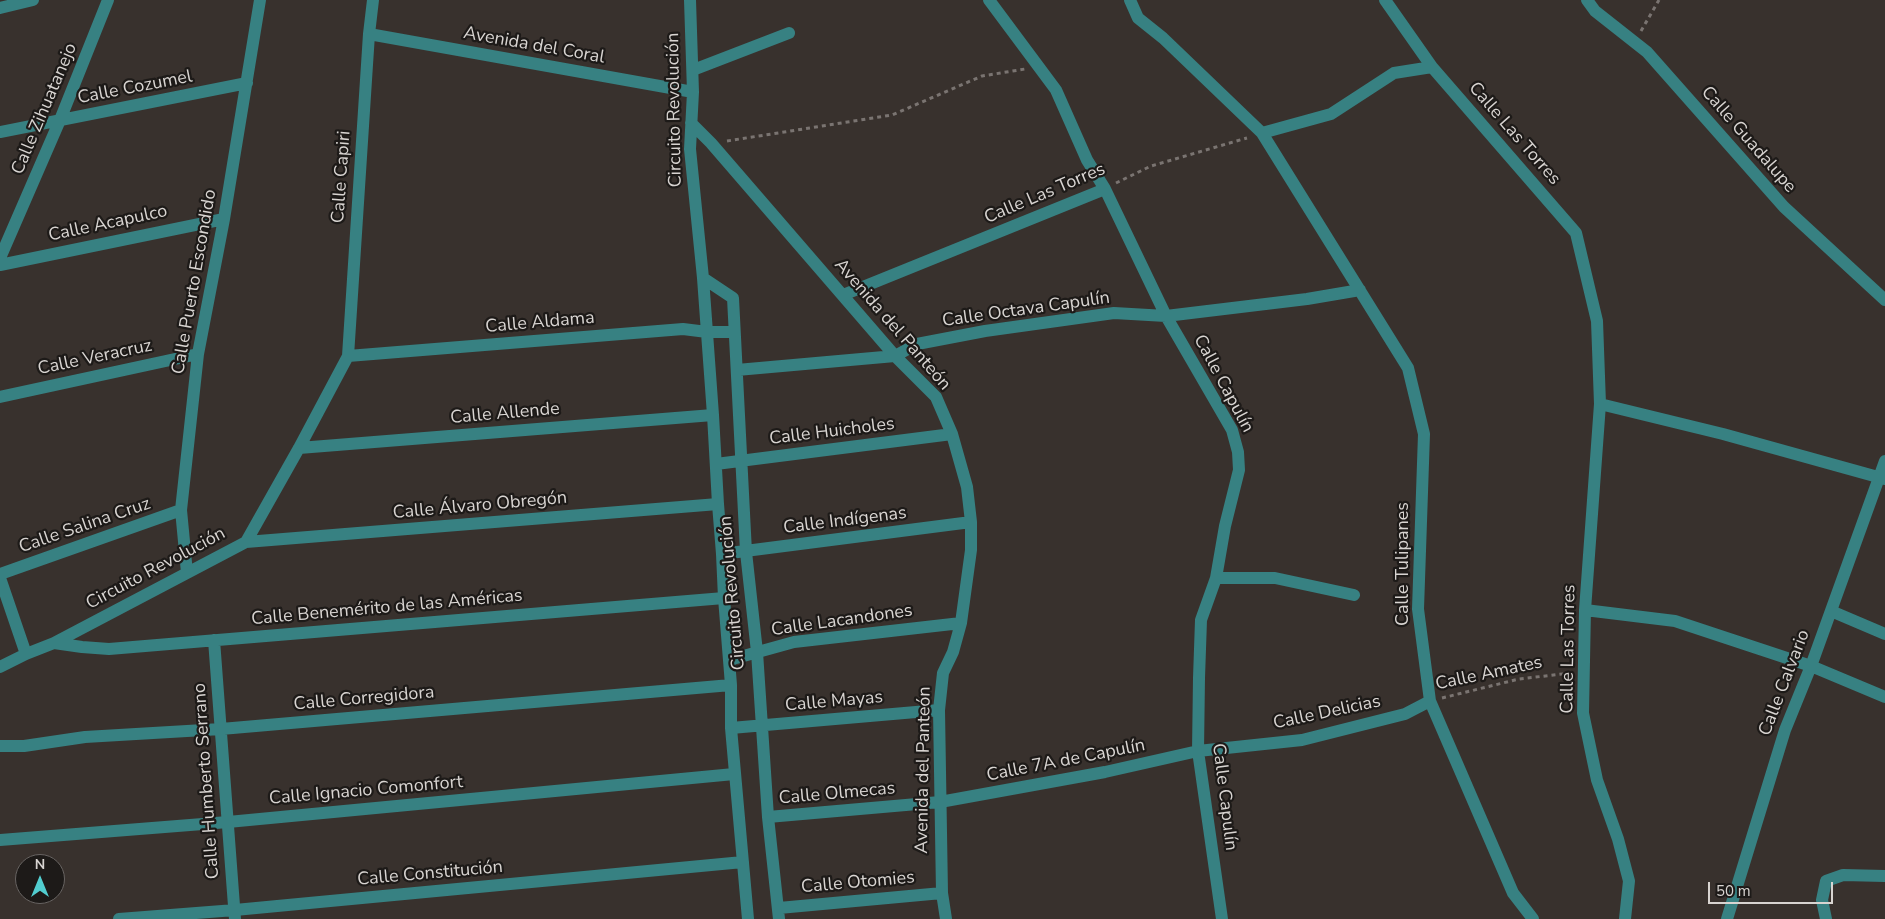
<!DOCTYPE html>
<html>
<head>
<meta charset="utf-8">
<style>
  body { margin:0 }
  #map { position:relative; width:1885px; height:919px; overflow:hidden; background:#38312d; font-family:"Nunito Sans",sans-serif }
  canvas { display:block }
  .north { position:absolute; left:15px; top:854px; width:50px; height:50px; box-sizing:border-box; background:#1d1a18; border:1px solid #686462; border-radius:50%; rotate:0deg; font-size:14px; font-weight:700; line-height:20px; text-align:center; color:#d8d4d1 }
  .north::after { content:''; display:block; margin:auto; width:18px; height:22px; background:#52cdcf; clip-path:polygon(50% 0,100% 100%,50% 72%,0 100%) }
  .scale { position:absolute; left:1708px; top:882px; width:125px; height:22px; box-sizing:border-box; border:2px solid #d8d4d1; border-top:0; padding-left:6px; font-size:15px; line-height:18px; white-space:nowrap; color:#d8d4d1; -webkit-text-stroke:4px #1d1a18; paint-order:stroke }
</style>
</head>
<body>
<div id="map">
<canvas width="1885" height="919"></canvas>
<div class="north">N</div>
<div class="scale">50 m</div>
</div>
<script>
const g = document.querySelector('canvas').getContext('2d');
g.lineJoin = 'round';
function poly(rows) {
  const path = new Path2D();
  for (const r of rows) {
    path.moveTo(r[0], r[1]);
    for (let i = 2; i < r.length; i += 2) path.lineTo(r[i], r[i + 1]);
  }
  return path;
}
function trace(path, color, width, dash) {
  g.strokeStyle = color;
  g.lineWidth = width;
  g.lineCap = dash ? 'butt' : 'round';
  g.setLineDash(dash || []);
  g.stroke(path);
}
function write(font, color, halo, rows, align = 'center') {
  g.font = font + ' "Nunito Sans",sans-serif';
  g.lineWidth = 4.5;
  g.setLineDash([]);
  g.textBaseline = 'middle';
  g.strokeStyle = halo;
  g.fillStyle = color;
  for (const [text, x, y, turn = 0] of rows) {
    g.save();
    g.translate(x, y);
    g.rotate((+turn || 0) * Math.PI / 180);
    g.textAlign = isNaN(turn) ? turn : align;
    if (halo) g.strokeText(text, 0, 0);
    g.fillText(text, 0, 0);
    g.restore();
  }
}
trace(poly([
  [1641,31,1659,0],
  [727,141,892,115,982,76,1025,69],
  [1116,183,1151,166,1247,138],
  [1442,698,1519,679,1571,673]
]), '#7a7471', 3, [4, 4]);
trace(poly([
  [690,0,693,92,690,149,703,278,713,415,718,504,722,554,724,598,731,685,731,728,748,919],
  [989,0,1056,90,1087,160,1105,189,1166,316,1232,430,1238,452,1239,470,1225,526,1216,578,1201,620,1199,678,1198,751,1222,919],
  [1130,0,1138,18,1163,38,1262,133,1408,368,1424,434,1418,609,1430,701,1513,893,1533,919],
  [1385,0,1432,67,1576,233,1597,321,1600,404,1585,610,1583,713,1597,780,1618,839,1629,881,1625,919],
  [1587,0,1595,11,1647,52,1784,207,1885,300],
  [0,8,33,0],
  [369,34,693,92],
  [693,70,789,33],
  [691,123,711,143,895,356,936,397,952,434,967,487,971,522,971,550,961,623,953,652,943,673,939,710,942,893,946,919],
  [0,132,247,83],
  [1262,133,1331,114,1394,73,1432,67],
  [0,258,60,120,108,0],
  [0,265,224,219],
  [703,278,733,298,746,552,757,652,768,817,779,919],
  [843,295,1105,189],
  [348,356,683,329,707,332,734,332],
  [737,370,895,356,917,344,985,331,1114,313,1166,316,1307,299,1360,290],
  [0,397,198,354],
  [1600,404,1723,434,1885,479],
  [299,448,713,415],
  [716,464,952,434],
  [246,542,718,504],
  [722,554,971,522],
  [187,573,181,510,198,354,224,219,260,0],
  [0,574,181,510],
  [0,578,26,654],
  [1216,578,1275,578,1354,595],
  [1585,610,1675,621,1811,666,1885,697],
  [1831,611,1885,634],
  [214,640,235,919],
  [54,643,82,647,109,649,724,598],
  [729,660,794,642,961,623],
  [0,667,26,654,54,643,246,542,299,448,348,356,369,34,373,0],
  [731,728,939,710],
  [0,746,24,746,85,737,221,729,731,685],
  [768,817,940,802,1105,772,1198,751,1302,740,1405,714,1430,701],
  [0,840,228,822,734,774],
  [779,908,942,893],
  [119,919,235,910,743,862],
  [1727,919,1785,730,1811,666,1885,461],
  [1826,919,1822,900,1826,881,1843,875,1885,876]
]), '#378182', 12);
write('18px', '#d8d4d1', '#1d1a18', [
  ["Avenida del Coral",534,46,10],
  ["Calle Cozumel",135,88,-11],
  ["Calle Zihuatanejo",45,109,-67],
  ["Circuito Revolución",675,110,-91],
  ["Calle Las Torres",1514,134,49],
  ["Calle Guadalupe",1748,140,49],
  ["Calle Capiri",342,177,-86],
  ["Calle Las Torres",1045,194,-23],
  ["Calle Acapulco",108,224,-12],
  ["Calle Puerto Escondido",195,282,-80],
  ["Calle Octava Capulín",1026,310,-8],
  ["Calle Aldama",540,323,-5],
  ["Avenida del Panteón",892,325,49],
  ["Calle Veracruz",95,358,-12],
  ["Calle Capulín",1223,384,62],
  ["Calle Allende",505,414,-5],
  ["Calle Huicholes",832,432,-7],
  ["Calle Álvaro Obregón",480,506,-5],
  ["Calle Indígenas",845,521,-7],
  ["Calle Salina Cruz",85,526,-19],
  ["Calle Tulipanes",1404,564,-90],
  ["Circuito Revolución",156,569,-28],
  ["Circuito Revolución",733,593,-95],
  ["Calle Benemérito de las Américas",387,608,-5],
  ["Calle Lacandones",842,621,-8],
  ["Calle Las Torres",1569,649,-89],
  ["Calle Amates",1489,674,-12],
  ["Calle Calvario",1785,683,-69],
  ["Calle Corregidora",364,699,-5],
  ["Calle Mayas",834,702,-5],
  ["Calle Delicias",1327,713,-12],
  ["Calle 7A de Capulín",1066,761,-11],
  ["Avenida del Panteón",924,770,-89],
  ["Calle Humberto Serrano",207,781,-94],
  ["Calle Ignacio Comonfort",366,791,-5],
  ["Calle Olmecas",837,794,-5],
  ["Calle Capulín",1224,797,83],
  ["Calle Constitución",430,874,-5],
  ["Calle Otomies",858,883,-5]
]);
</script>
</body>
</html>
